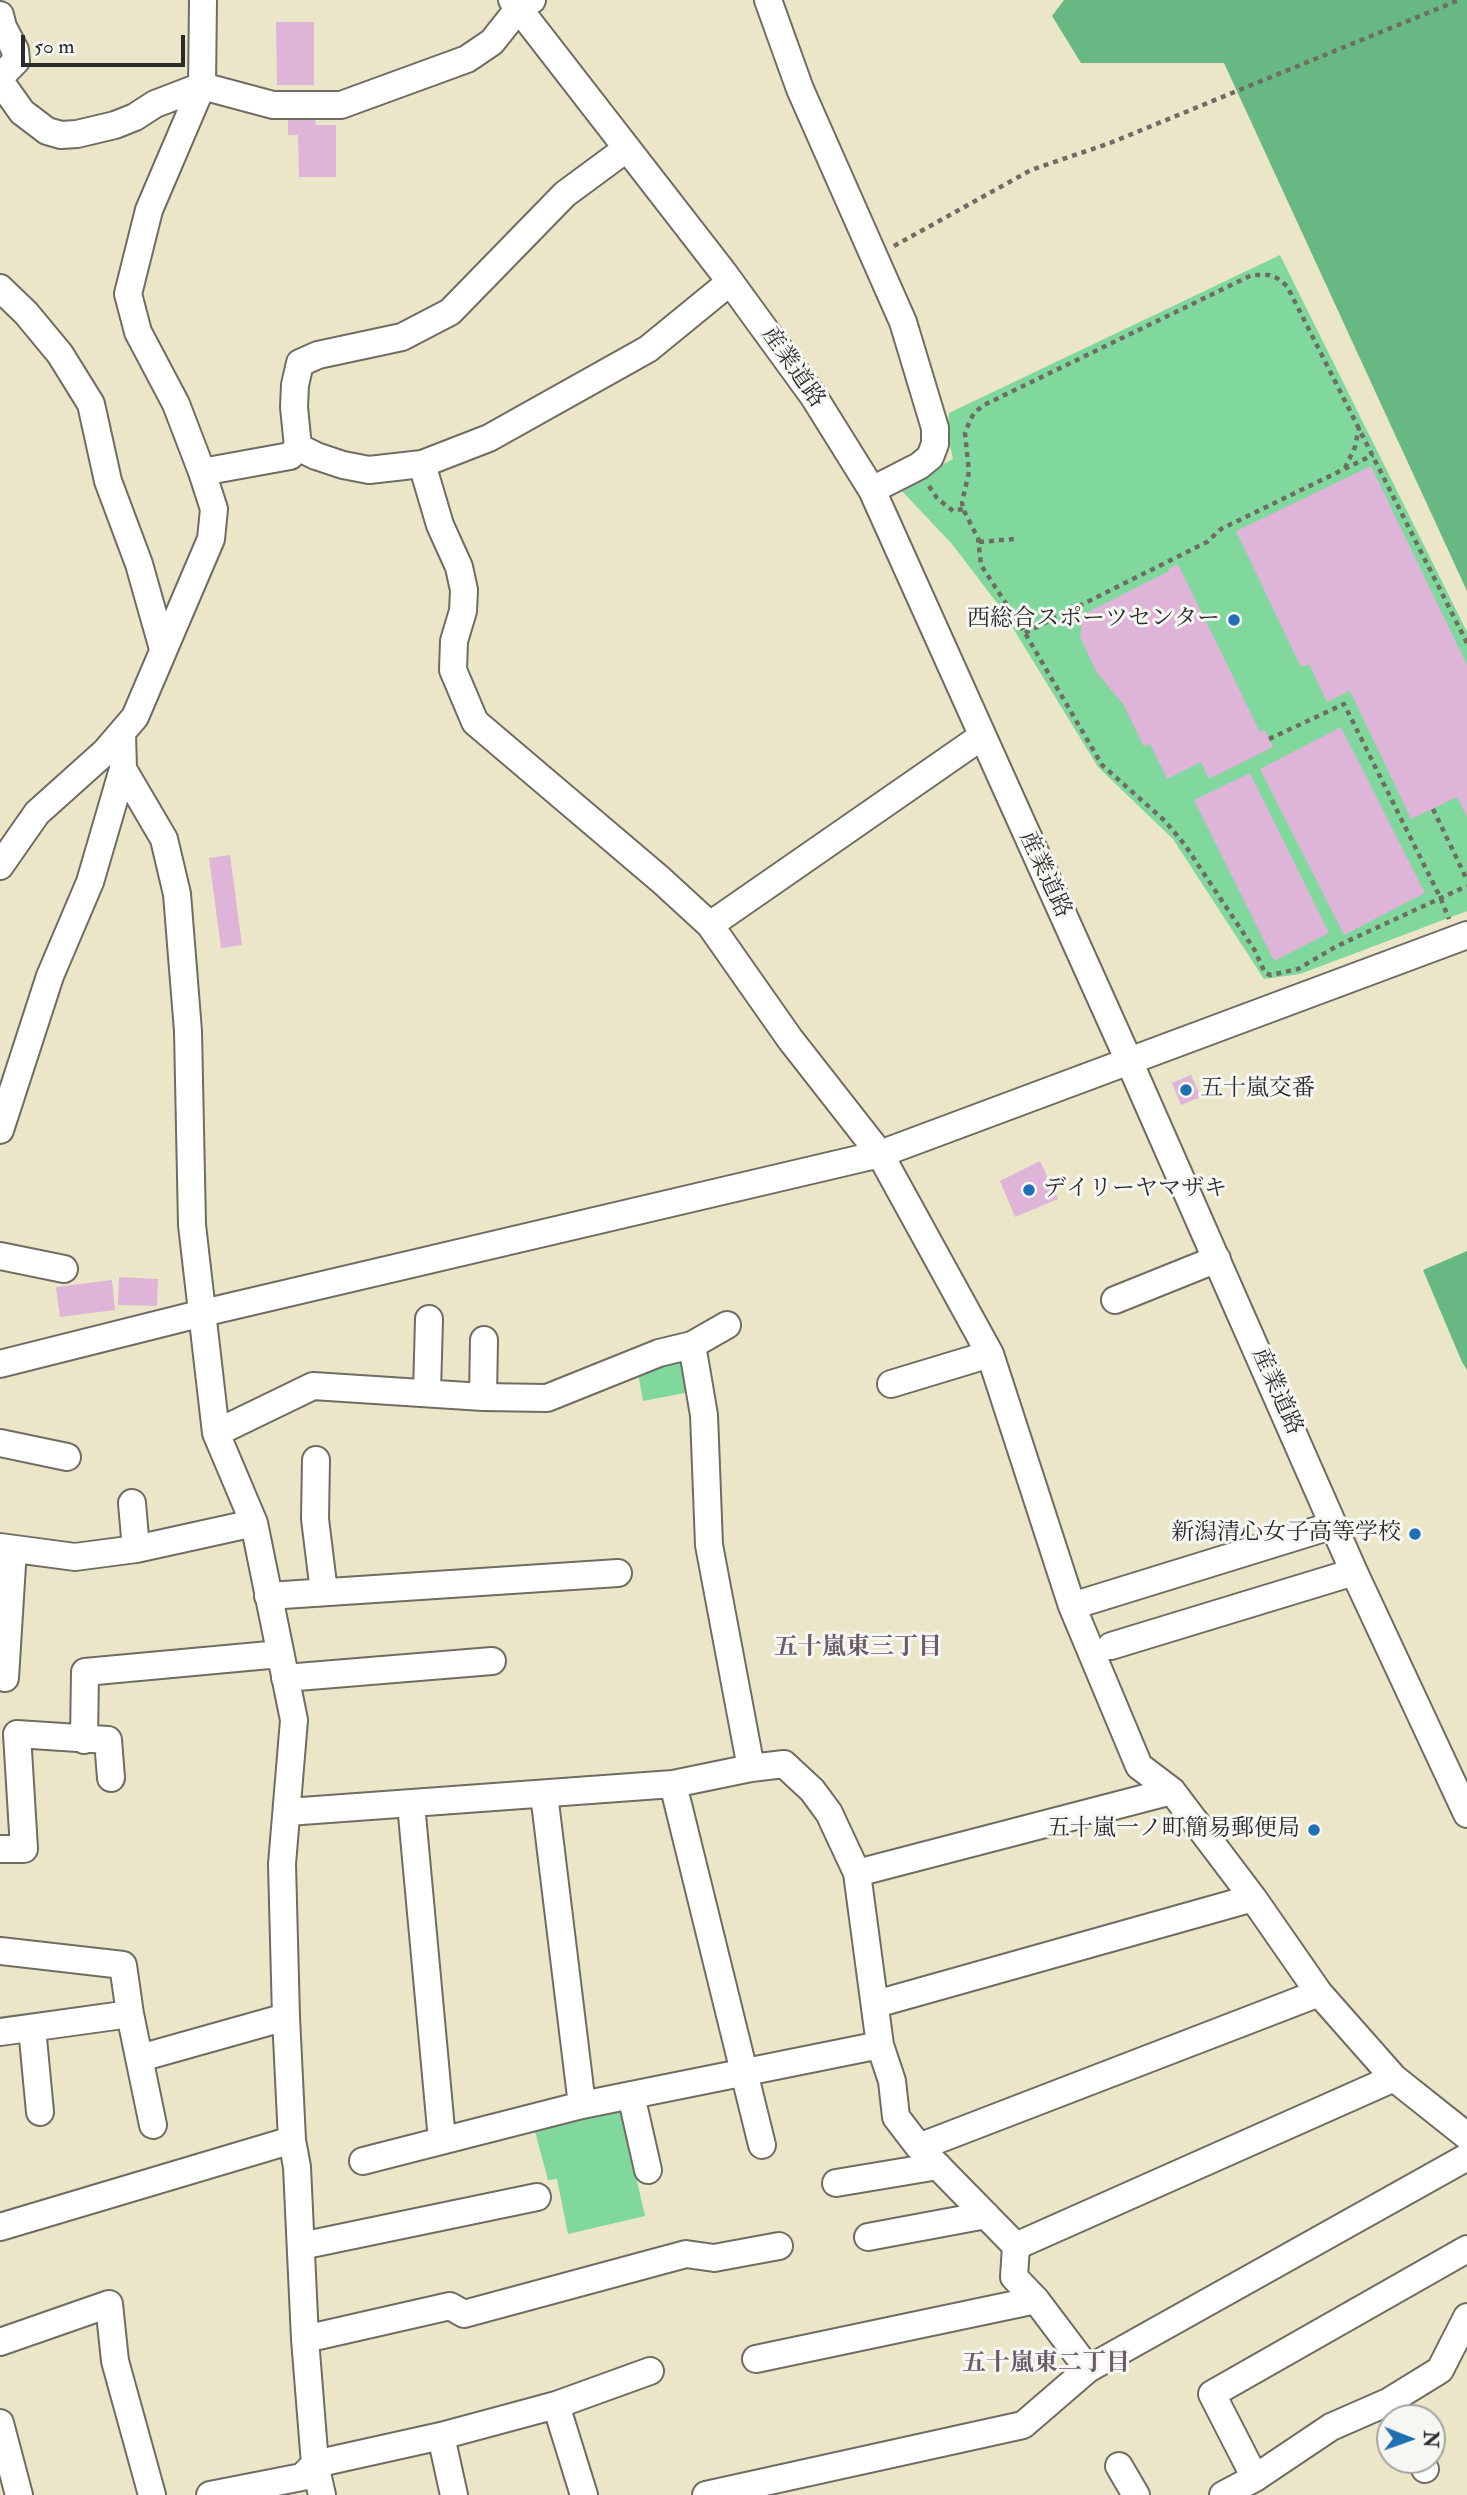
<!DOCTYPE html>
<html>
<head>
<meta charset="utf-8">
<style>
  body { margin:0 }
  #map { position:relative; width:1467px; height:2495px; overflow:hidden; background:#ece6c9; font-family:"IM FELL Double Pica",serif }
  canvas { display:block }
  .north { position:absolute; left:1376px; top:2404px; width:70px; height:70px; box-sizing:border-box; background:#f6f6f2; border:2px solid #a5a5a2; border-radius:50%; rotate:91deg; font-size:19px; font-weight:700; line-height:28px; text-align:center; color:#2b2b2b }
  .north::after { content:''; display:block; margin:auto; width:24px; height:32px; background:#1f6fb2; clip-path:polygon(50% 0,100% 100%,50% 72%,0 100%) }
  .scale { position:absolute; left:21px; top:35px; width:164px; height:32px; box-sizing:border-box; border:4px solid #2b2b2b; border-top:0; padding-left:9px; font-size:21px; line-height:24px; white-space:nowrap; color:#2b2b2b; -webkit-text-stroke:5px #f6f6f2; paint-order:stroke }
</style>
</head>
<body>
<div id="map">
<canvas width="1467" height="2495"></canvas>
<div class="north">N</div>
<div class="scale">50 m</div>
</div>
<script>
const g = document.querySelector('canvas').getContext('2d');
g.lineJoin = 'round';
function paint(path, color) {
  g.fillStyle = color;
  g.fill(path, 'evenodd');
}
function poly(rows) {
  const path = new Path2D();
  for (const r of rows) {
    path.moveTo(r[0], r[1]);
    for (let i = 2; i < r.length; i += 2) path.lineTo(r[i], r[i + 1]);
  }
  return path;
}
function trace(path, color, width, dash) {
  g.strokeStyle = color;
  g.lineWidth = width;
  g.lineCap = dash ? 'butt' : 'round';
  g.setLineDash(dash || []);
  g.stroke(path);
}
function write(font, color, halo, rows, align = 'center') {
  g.font = font + ' "IM FELL Double Pica","Noto Serif JP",serif';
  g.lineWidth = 6;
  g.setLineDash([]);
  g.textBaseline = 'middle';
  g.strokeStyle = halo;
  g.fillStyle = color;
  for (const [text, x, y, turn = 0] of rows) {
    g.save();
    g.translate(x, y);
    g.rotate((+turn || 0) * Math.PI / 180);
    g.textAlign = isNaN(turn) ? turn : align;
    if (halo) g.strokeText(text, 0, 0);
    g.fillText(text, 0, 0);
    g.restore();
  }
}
paint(poly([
  [1280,255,1467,632,1467,911,1300,974,1264,979,1173,839,1098,767,1000,607,952,544,899,488,953,459,947,433,949,413],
  [685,1357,690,1392,643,1401,637,1367],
  [620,2107,645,2216,568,2234,557,2179,548,2180,533,2124]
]), '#80d89d');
paint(poly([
  [1064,0,1467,0,1467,591,1224,63,1081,63,1052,16],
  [1467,1251,1467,1370,1462,1362,1423,1270]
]), '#68b884');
paint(poly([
  [276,22,314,22,314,85,277,85],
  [288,116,315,116,316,125,336,125,336,177,299,177,298,135,288,135],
  [1371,466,1467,665,1467,817,1457,797,1411,819,1350,691,1327,702,1309,664,1301,667,1236,531],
  [1178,564,1260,732,1265,730,1273,747,1209,779,1201,762,1167,779,1150,744,1144,747,1123,704,1097,673,1080,637,1082,619,1086,613,1169,571,1168,569],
  [1341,727,1425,893,1344,935,1260,769],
  [1250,773,1329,933,1274,961,1194,800],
  [230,855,242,945,221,948,209,858],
  [1191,1075,1201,1097,1181,1105,1172,1083],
  [1040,1161,1058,1199,1015,1217,1000,1181],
  [119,1277,158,1279,157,1306,118,1305],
  [112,1280,115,1310,60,1317,56,1287]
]), '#deb4d8');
const minor = poly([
  [512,0,723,272,814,397,872,490,1129,1061,1354,1572,1467,1814],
  [768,0,800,89,903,322,935,428,935,444,930,457,919,466,872,490],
  [0,15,3,27,15,50,16,61,0,77],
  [0,81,22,112,47,131,61,135,77,134,115,125,135,117,155,104,202,86,273,105,341,105,467,59,492,42,519,8,532,0],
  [0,288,26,313,60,354,91,404,108,481,139,564,163,649],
  [298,447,316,456,343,465,369,470,422,464,489,438,648,349,730,282],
  [422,464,440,525,459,567,464,590,463,611,454,641,453,670,475,722,661,880,710,925,790,1039,880,1154,990,1354,1072,1606,1139,1766,1172,1791,1253,1898,1319,1993,1394,2078,1467,2136],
  [202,472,290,456,298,447,294,407,295,385,300,363,318,355,402,337,450,312,565,194,626,149],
  [122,734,123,769,164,839,177,894,188,1031,192,1225,216,1433,254,1523,294,1720,282,1864,286,2017,292,2140,297,2167,305,2339,315,2464,322,2495],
  [0,866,37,813,105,752,135,717,211,539,214,509,202,472,176,404,138,332,128,294,149,210,202,86,203,0],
  [710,925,981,737],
  [0,1130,50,976,90,882,123,769],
  [0,1256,64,1269],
  [1115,1300,1217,1259],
  [692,1345,704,1415,709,1545,751,1768],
  [0,1364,203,1313,880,1154,1467,935],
  [891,1384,990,1354],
  [427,1393,429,1319],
  [483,1397,484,1340],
  [216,1433,313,1386,483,1397,547,1398,659,1353,692,1345,727,1325],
  [0,1443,67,1457],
  [316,1460,315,1519,324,1592],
  [132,1503,136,1549],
  [0,1547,75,1557,136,1549,254,1523],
  [268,1596,618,1573],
  [1072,1606,1334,1525],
  [1111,1646,1354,1572],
  [5,1678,13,1549],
  [285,1678,492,1661],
  [84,1740,85,1672,280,1654],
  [673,1784,762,2145],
  [544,1794,582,2105],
  [411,1804,442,2140],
  [288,1812,673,1784,751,1768,784,1764,812,1790,829,1813,857,1873,880,2045,892,2081,896,2117,919,2147,1319,1993],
  [0,1849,24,1849,17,1734,108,1740,111,1778],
  [857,1873,1172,1791],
  [0,1951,123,1965,130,2014,153,2125],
  [876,2004,1253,1898],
  [32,2028,40,2112],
  [0,2032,130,2014],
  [140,2058,286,2017],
  [631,2095,648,2170],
  [919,2147,1016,2246,1394,2078],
  [363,2161,582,2105,880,2045],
  [836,2183,938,2166],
  [0,2227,292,2140],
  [868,2237,986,2215],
  [301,2246,537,2197],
  [1016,2246,1014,2277,1036,2300,1088,2369],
  [305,2339,450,2306,464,2314,686,2254,714,2258,779,2246],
  [0,2342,109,2304,115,2361,152,2495],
  [756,2359,1036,2300],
  [556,2405,650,2371],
  [0,2423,19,2495],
  [441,2436,454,2495],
  [1420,2460,1425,2469],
  [1119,2466,1136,2495],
  [1255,2478,1212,2394,1467,2249],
  [210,2495,302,2477,315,2464,441,2436,556,2405,584,2495],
  [706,2495,1023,2425,1088,2369,1467,2157],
  [1223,2495,1255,2478,1331,2427,1388,2402,1440,2370,1467,2317]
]);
trace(minor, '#6f6c62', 30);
trace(poly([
  [894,246,1031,170,1110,143,1459,0],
  [1345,468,1355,447,1359,427],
  [929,486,937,498,953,511,963,509],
  [979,542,1014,539],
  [1025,633,1207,542,1221,529,1373,455],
  [1467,643,1287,286,1277,278,1269,275,1252,275,984,405,974,413,969,423,965,433,969,472,962,502,963,509,978,538,981,565,1025,633,1102,765,1165,821,1185,845,1254,949,1265,973,1271,975,1298,969,1337,946,1467,886],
  [1269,739,1344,704,1441,899,1449,919],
  [1433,809,1467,880]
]), '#6f6c62', 4.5, [5, 5]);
trace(minor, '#fff', 26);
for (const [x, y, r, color] of [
  [1234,620,7,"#1f6fb2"],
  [1186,1090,7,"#1f6fb2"],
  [1029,1190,7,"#1f6fb2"],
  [1415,1534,7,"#1f6fb2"],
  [1314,1830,7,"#1f6fb2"]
]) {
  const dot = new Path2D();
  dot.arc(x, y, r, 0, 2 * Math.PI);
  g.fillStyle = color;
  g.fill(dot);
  trace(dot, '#f6f6f2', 2.5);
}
write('23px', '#2b2b2b', '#f6f6f2', [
  ["産業道路",792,368,55],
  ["産業道路",1044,875,65],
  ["産業道路",1276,1392,66]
]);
write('23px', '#2b2b2b', '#f6f6f2', [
  ["西総合スポーツセンター",1220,620],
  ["五十嵐交番",1200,1090,"left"],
  ["デイリーヤマザキ",1043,1190,"left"],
  ["新潟清心女子高等学校",1401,1534],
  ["五十嵐一ノ町簡易郵便局",1300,1830]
], 'right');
write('bold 24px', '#6a5b68', '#f6f6f2', [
  ["五十嵐東三丁目",858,1649],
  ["五十嵐東二丁目",1046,2365]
]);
</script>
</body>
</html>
